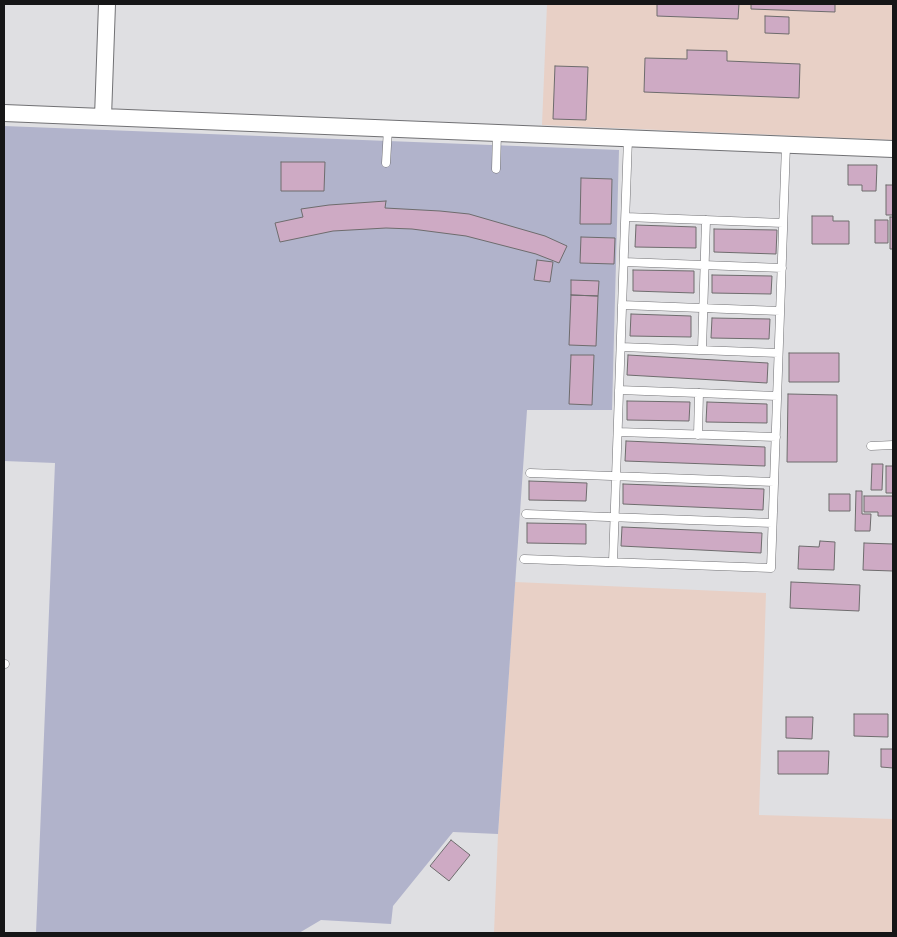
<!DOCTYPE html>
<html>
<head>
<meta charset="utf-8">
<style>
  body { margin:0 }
  #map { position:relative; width:897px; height:937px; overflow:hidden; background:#dfdfe2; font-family:Cabin,sans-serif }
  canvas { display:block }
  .frame { position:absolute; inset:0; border:5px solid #161617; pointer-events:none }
</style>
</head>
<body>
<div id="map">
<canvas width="897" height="937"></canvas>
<div class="frame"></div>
</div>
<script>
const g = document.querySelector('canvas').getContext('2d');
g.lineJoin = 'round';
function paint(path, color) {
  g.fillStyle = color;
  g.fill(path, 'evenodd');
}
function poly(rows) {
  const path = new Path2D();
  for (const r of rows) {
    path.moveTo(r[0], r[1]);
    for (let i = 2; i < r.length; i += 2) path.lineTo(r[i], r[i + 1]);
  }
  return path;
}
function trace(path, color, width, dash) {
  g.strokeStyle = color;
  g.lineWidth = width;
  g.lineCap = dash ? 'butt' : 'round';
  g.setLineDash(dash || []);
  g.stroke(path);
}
paint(poly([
  [547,4,893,4,893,140,542,125],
  [515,582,766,593,759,815,893,819,893,933,494,933,498,834]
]), '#e8d0c6');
paint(poly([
  [4,126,619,150,612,410,527,410,498,834,453,832,393,906,391,924,321,920,299,933,36,933,55,463,4,461]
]), '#b1b3cb');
const building = poly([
  [657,4,739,4,738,19,657,16,657,4],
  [751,4,835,4,835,12,751,9,751,4],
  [765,16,789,17,789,34,765,33,765,16],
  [687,50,727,51,727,61,800,64,799,98,644,92,645,58,687,59,687,50],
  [555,66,588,67,586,120,553,119,555,66],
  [281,162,325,162,324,191,281,191,281,162],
  [848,165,877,165,876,191,862,191,862,185,848,185,848,165],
  [581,178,612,179,611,224,580,224,581,178],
  [886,185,893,185,893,215,886,215,886,185],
  [386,201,385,208,440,211,469,214,545,236,567,246,559,263,536,254,466,236,412,229,386,228,333,231,280,242,275,223,303,217,301,209,329,205,386,201],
  [812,216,833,216,833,221,849,221,849,244,812,244,812,216],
  [890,217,893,217,893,249,890,249,890,217],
  [875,220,888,220,888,243,875,243,875,220],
  [636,225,696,227,696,248,635,247,636,225],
  [714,229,777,230,776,254,714,252,714,229],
  [581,237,615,238,614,264,580,263,581,237],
  [537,260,553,262,550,282,534,280,537,260],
  [633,270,694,271,694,293,633,291,633,270],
  [712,275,772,276,771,294,712,293,712,275],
  [571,280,599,281,598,296,571,295,571,280],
  [571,295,598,296,596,346,569,345,571,295],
  [631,314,691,316,691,337,630,336,631,314],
  [712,318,770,319,769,339,711,338,712,318],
  [789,353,839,353,839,382,789,382,789,353],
  [571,355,594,355,592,405,569,404,571,355],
  [628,355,768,363,767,383,627,375,628,355],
  [788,394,837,395,837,462,787,462,788,394],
  [627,401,690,402,689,421,627,420,627,401],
  [707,402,767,404,767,423,706,422,707,402],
  [626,441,765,447,765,466,625,461,626,441],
  [872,464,883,464,882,490,871,490,872,464],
  [886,466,893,466,893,493,886,493,886,466],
  [529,481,587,483,586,501,529,500,529,481],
  [623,484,764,489,763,510,623,504,623,484],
  [856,491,862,491,862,514,871,514,870,531,855,531,856,491],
  [829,494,850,494,850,511,829,511,829,494],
  [864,496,893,496,893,516,878,516,878,512,864,512,864,496],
  [527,523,586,524,586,544,527,543,527,523],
  [622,527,762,533,761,553,621,546,622,527],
  [820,541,835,542,834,570,798,569,799,546,819,547,820,541],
  [864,543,893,544,893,571,863,570,864,543],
  [791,582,860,585,859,611,790,608,791,582],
  [854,714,888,714,888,737,854,736,854,714],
  [786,717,813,717,812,739,786,738,786,717],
  [881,749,893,749,893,768,881,767,881,749],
  [778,751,829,751,828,774,778,774,778,751],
  [451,840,470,855,449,881,430,866,451,840]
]);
paint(building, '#ceaac4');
trace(building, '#6e6c6d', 1);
const lane = poly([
  [386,163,388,128],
  [496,169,497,133],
  [626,217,783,223],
  [624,262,782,268],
  [622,305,780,311],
  [621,347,778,353],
  [702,350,706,220],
  [619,390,777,396],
  [618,432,776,437],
  [698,435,699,393],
  [871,446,893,445],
  [530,473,774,482],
  [526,514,772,523],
  [524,559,771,568,786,145],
  [613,562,628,138],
  [4,664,5,664]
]);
const street = poly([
  [4,113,893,149],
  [103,117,107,4]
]);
trace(lane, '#717174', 9);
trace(street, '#717174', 18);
trace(lane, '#fff', 8);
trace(street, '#fff', 16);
</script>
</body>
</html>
